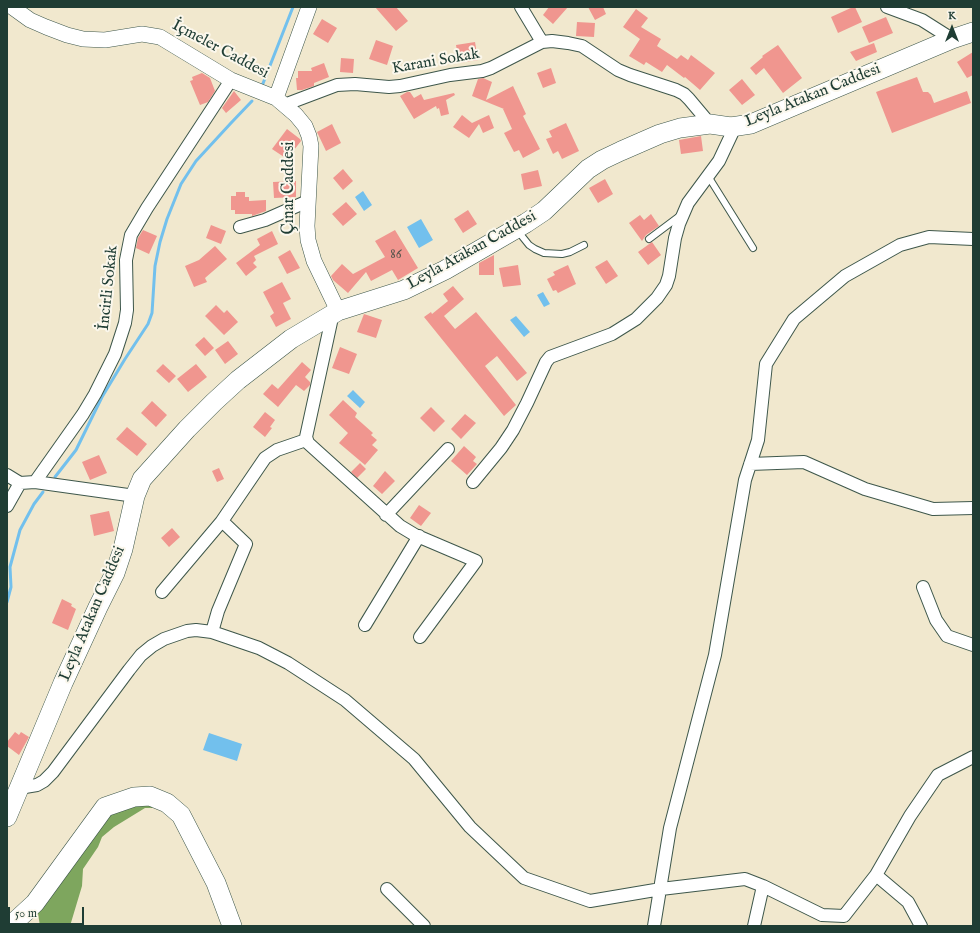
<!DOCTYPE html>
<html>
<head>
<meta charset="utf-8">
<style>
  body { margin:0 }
  #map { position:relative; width:980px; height:933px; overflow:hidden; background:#f1e8ce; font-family:"IM FELL English",serif }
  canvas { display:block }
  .frame { position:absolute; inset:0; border:8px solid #1f3d34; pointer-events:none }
  .north { position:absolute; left:932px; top:8px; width:40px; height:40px; -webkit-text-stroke:3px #fbf7ec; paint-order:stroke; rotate:0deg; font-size:11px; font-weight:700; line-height:16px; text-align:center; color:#1f3d34 }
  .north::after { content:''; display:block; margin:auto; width:14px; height:18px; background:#1f3d34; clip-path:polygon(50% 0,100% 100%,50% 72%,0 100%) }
  .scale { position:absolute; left:8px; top:907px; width:76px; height:18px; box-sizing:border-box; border:2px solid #1f3d34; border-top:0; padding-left:5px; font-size:12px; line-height:14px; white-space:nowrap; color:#1f3d34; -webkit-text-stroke:3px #fbf7ec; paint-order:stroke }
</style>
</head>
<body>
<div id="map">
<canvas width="980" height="933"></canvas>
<div class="frame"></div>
<div class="north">K</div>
<div class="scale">50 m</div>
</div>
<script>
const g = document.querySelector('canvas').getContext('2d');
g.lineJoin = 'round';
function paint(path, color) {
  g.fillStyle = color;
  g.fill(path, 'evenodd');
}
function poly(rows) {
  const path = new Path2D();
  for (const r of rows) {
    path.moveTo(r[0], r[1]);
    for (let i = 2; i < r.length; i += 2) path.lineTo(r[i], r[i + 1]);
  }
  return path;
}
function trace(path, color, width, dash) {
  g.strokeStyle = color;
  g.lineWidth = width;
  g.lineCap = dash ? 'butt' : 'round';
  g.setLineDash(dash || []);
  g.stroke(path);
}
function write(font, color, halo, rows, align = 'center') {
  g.font = font + ' "IM FELL English",serif';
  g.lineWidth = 4;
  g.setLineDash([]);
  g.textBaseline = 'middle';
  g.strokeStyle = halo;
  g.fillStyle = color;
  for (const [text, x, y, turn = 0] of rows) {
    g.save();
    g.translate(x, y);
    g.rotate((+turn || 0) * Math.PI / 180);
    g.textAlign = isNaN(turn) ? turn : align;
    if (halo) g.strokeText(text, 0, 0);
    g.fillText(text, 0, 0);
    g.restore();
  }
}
paint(poly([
  [154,803,152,808,145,808,114,827,102,837,98,847,83,869,82,886,70,926,40,926,37,907,103,819,123,804]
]), '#7ea65e');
paint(poly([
  [363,191,372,205,364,211,355,197],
  [421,219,433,240,419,248,407,227],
  [543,292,550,304,544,307,537,295],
  [516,316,530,332,524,337,510,320],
  [353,390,365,402,360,408,347,396],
  [209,733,242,744,237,761,203,750]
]), '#72c0ed');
trace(poly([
  [262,86,293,7],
  [55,477,76,450,102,397,125,359,148,324,152,313,155,266,160,242,167,219,181,184,196,161,231,123,252,101],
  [7,602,11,587,10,567,20,530,34,504,43,492]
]), '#72c0ed', 3);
paint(poly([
  [375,7,396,7,408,21,396,31],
  [549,7,568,7,553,24,543,15],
  [588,7,603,7,606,14,595,20],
  [853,7,855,7,862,22,838,33,831,17],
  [636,9,648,18,641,27,661,39,657,46,677,59,681,55,688,60,691,55,715,73,700,90,685,77,684,78,667,65,662,72,646,62,644,65,629,56,640,39,623,27],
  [886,17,893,33,869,43,862,27],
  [322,19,337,28,328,43,313,34],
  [577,22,595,23,594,37,576,36],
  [376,40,393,46,387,65,369,59],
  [475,42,478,60,459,63,456,45],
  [874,43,877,52,856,61,850,52],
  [778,45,802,78,783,93,764,68,756,75,750,68,763,57,762,56],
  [973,52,973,75,967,78,957,62],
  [341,58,354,59,353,73,340,72],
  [324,63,329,77,314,83,314,86,302,90,297,90,296,78,298,78,298,71,312,71,311,68],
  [551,68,556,83,543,88,537,73],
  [202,73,210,78,215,91,208,102,200,105,190,81,193,80,192,77],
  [917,77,923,92,928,92,931,95,934,103,967,91,971,103,892,133,876,92],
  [483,78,492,82,486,100,513,86,526,114,523,116,540,149,523,158,519,150,514,152,504,133,512,129,503,109,504,109,472,96,478,79],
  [742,79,755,95,742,105,729,90],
  [234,91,241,100,226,113,222,108],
  [407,92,410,92,414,98,421,94,424,100,454,93,455,95,446,100,449,114,441,116,439,108,437,109,436,106,414,119,400,96],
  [462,115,472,123,489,115,494,128,483,133,479,124,469,138,453,127],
  [566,123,579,151,562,159,558,151,553,154,546,139,552,137,549,131],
  [332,124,341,143,326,151,317,132],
  [287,129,300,139,301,141,287,159,272,149],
  [701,136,703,151,681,154,679,140],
  [343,169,353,181,343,190,333,178],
  [538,170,542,186,524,190,521,174],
  [605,179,613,194,598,203,589,188],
  [296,181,296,197,274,198,273,182],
  [236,192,245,192,245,197,249,197,249,201,266,200,266,211,252,216,252,214,235,214,235,210,231,210,231,196,236,196],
  [346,202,357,214,343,226,332,214],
  [468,210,477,224,463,233,454,219],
  [651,214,659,226,646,235,642,241,629,223,640,215,644,220],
  [211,225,226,231,221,244,206,238],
  [143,230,157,236,149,254,136,248,138,238],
  [395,230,418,268,398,280,392,270,371,281,366,272,348,293,333,280,331,276,342,264,353,274,385,257,375,241],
  [272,231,278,244,254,256,256,260,253,263,257,267,246,276,236,263,260,245,257,239],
  [652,242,661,255,648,265,638,252],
  [215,246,227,259,205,278,207,282,194,287,185,266,199,260],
  [290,250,300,268,287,274,278,257],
  [494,255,494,275,479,275,479,263],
  [607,260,618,276,606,284,595,267],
  [518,265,521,285,503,287,499,268],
  [568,265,576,284,558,293,556,290,553,291,547,279,555,275,553,272],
  [282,282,291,299,283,303,291,319,276,327,270,316,274,313,263,292],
  [453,286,464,299,444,316,455,329,476,312,527,373,517,381,497,356,485,366,516,405,504,416,424,317,431,312,432,314,448,301,443,294],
  [216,305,224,313,227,310,238,322,224,335,205,316],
  [364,314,382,320,376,338,357,332],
  [204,337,214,348,205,356,195,345],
  [228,341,238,354,225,364,215,350],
  [340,347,357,354,349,374,332,368],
  [302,362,311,370,305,377,310,382,310,385,304,391,296,385,278,407,263,394,272,384,278,389],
  [163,364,176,376,169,383,156,371],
  [196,364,207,377,188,392,177,379],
  [343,400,357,413,355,417,373,433,371,435,377,440,372,445,378,450,365,465,339,443,348,433,329,415],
  [152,401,167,415,156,427,141,413],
  [431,407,445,421,434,432,420,418],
  [265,412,275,420,270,427,272,428,265,437,253,427],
  [465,414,476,423,461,439,451,429],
  [127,427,147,444,137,456,116,439],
  [464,446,476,457,473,461,477,464,467,475,451,461],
  [99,455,107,473,90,480,82,462],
  [360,463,366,469,357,478,351,472],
  [219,468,224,479,217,482,212,471],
  [385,471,395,481,382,494,373,486],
  [419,505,431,513,421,526,410,518],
  [109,511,114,531,94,536,90,515],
  [172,528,180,537,169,547,161,538],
  [62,599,72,604,71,606,76,609,68,630,52,623],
  [15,732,19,735,21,732,29,737,19,755,7,746,7,742]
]), '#f0968f');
const service = poly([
  [708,176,753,248],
  [517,230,529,245,535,249,544,253,562,254,570,252,584,245],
  [649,239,681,215]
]);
const minor = poly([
  [521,7,542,42],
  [887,7,922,20,952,39],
  [284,105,337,85,355,84,389,87,400,86,450,75,482,71,491,68,542,42,552,41,568,43,582,46,618,70,630,75,676,90,684,94,689,99,710,124],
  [240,227,265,220,308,201],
  [333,313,306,437,308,443,400,526,415,535,476,561,420,637],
  [750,464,804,462,865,489,933,509,973,508],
  [7,475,20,483],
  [35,482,83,414,95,394,115,354,125,323,127,310,126,260,131,235,147,208,231,80],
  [473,482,501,448,513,430,527,403,546,362,550,357,612,334,636,319,657,298,666,285,669,276,675,238,679,224,688,203,719,161,735,127],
  [7,506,20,483,35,482,135,496],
  [386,515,448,449],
  [923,587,936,620,947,636,973,645],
  [162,592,222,521],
  [365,625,419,536],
  [212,632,218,611,246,544,222,521,265,458,277,450,306,440],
  [19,788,37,785,44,781,53,772,129,670,141,655,152,646,164,639,187,631,196,630,212,632,259,648,288,663,345,700,414,759,470,827,524,878,590,901,661,889,745,879,763,886,822,915,844,916,876,875,910,816,938,775,973,757],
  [876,875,908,902,921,926],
  [387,889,424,926],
  [654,926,670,828,715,655,745,480,758,440,766,364,794,319,845,276,900,245,929,237,973,239],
  [754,926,763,886]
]);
const tertiary = poly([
  [12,7,30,20,46,27,67,35,83,39,105,40,142,34,160,37,231,80,276,98,296,115,305,126,309,136,311,146,307,226,308,240,314,261,338,311],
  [276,98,309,7]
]);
const primary = poly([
  [7,817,63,683,98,607,115,573,123,549,135,496,142,479,187,429,214,402,238,380,291,339,338,311,404,290,445,270,526,223,544,211,588,169,602,160,621,151,660,134,680,128,710,124,731,127,751,124,952,39,973,32],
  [10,926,35,903,105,807,134,797,150,796,167,803,181,815,216,883,232,926]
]);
trace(service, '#3e574b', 8);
trace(minor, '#3e574b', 14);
trace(tertiary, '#3e574b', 16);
trace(primary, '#3e574b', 20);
trace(service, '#fff', 6);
trace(minor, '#fff', 12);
trace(tertiary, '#fff', 15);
trace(primary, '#fff', 19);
write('14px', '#53534b', null, [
  ["86",396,255]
]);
write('16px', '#1f3d34', '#fbf7ec', [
  ["İçmeler Caddesi",220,50,28],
  ["Karani Sokak",436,62,-10],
  ["Leyla Atakan Caddesi",813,96,-22],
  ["Çınar Caddesi",290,188,-90],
  ["Leyla Atakan Caddesi",472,251,-29],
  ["İncirli Sokak",109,288,-84],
  ["Leyla Atakan Caddesi",93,614,-67]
]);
</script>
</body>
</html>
